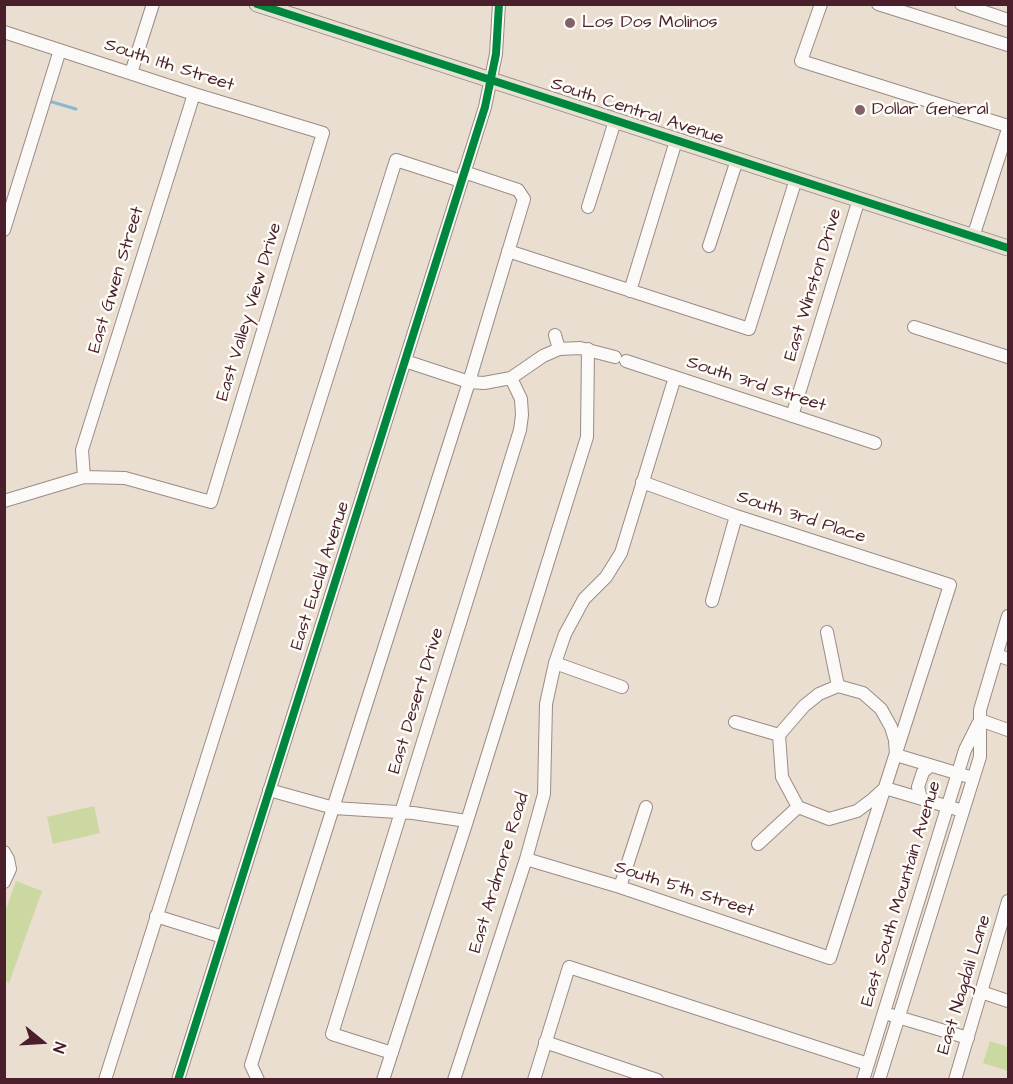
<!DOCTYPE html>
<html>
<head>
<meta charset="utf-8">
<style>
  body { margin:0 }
  #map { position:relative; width:1013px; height:1084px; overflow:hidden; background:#eaded0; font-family:"Architects Daughter",sans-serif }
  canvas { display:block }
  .frame { position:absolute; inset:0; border:6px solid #4a1f2b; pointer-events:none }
  .north { position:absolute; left:12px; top:1012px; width:60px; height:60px; -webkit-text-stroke:4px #fdfcf7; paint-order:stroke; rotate:108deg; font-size:16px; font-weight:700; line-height:24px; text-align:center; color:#4a1f2b }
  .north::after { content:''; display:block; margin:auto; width:21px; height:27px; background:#4a1f2b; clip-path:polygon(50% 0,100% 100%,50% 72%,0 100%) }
</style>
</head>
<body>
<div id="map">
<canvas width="1013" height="1084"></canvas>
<div class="frame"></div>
<div class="north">N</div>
</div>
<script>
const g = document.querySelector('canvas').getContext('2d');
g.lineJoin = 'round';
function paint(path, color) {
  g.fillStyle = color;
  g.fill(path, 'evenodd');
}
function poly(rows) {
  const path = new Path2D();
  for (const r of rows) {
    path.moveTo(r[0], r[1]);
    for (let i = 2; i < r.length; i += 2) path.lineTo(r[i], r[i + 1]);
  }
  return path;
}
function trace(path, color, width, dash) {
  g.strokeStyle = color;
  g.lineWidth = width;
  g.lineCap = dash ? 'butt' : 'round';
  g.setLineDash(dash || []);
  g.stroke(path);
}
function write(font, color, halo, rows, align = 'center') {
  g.font = font + ' "Architects Daughter",sans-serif';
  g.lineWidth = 5;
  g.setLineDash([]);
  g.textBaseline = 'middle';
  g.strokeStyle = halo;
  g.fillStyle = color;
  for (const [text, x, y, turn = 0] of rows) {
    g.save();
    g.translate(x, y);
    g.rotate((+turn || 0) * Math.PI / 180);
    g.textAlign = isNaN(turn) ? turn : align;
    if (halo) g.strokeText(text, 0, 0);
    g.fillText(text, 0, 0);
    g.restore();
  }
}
paint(poly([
  [94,806,100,833,53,844,47,817],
  [16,881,42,891,9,983,5,981,5,912],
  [990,1041,1008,1047,1008,1071,983,1063]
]), '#cbd8a2');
trace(poly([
  [52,102,76,109]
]), '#87b8d4', 3);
const minor = poly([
  [821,4,801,61,1008,126],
  [878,4,1008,45],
  [961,4,1008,20],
  [4,32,194,94,323,133,211,502,125,478,84,477,4,501],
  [131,73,153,4],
  [588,207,615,121],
  [4,230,60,50],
  [973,237,1008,129],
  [709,246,737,160],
  [508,251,749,329,796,179],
  [630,291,676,141],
  [914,327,1008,357],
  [555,335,559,349],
  [405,361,469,382,484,383,511,378,543,356,559,349,580,348,615,357],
  [626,361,875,443],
  [792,416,859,199],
  [84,477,82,450,194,94],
  [712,601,736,516],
  [827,632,838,686],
  [997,655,1008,659],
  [555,663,622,687],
  [980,720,1008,730],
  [735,722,779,735],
  [269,790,334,808,413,813,467,821],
  [921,798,918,787,923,772,930,766],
  [963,811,885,788,873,799,857,811,829,819,798,807,782,777,779,735,804,706,819,694,838,686,863,693,881,709,891,727,895,740,896,755,973,778],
  [758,844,798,807],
  [4,852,8,859,10,869,4,882],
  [526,859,620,887,830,958,950,585,736,516,642,482],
  [620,887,646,807],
  [156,916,223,937],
  [981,992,1008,1001],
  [891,1015,968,1038],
  [545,1042,657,1080],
  [392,1053,332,1034,520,430,522,415,521,399,511,378],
  [105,1080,396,160,461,181],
  [178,1080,485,107,496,54,499,4],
  [258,1080,251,1065,469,382,524,199,518,190,464,172],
  [383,1080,467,821,587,437,588,349],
  [454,1080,526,859,544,794,546,704,555,663,565,634,584,599,606,577,621,553,675,377],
  [534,1080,569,967,868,1064],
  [863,1080,965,750,978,724],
  [879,1080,980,757,980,710,1008,616],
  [955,1080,1008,901]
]);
const major = poly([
  [257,4,1008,248]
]);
trace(minor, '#998c87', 14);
trace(major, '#998c87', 17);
trace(minor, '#fcfaf8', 12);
trace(major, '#e7e1d3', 15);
trace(poly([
  [257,4,1008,248],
  [178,1080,485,107,496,54,499,4]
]), '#00873e', 8);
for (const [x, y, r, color] of [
  [570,23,6,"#826265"],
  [860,110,6,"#826265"]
]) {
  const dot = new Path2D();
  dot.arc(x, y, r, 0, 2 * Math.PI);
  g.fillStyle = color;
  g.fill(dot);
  trace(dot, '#fdfcf7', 2);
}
write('18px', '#4a1f2b', '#fdfcf7', [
  ["Los Dos Molinos",582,23],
  ["Dollar General",872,110]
], 'left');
write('18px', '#4a1f2b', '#fdfcf7', [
  ["South 1th Street",169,66,18],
  ["South Central Avenue",637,112,18],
  ["East Gwen Street",117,280,-73],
  ["East Winston Drive",814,285,-73],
  ["East Valley View Drive",250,312,-73],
  ["South 3rd Street",756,385,18],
  ["South 3rd Place",801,518,18],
  ["East Euclid Avenue",321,576,-72],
  ["East Desert Drive",417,701,-73],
  ["East Ardmore Road",500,873,-73],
  ["South 5th Street",684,890,18],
  ["East South Mountain Avenue",902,894,-73],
  ["East Nagdali Lane",965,985,-73]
]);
</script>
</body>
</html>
